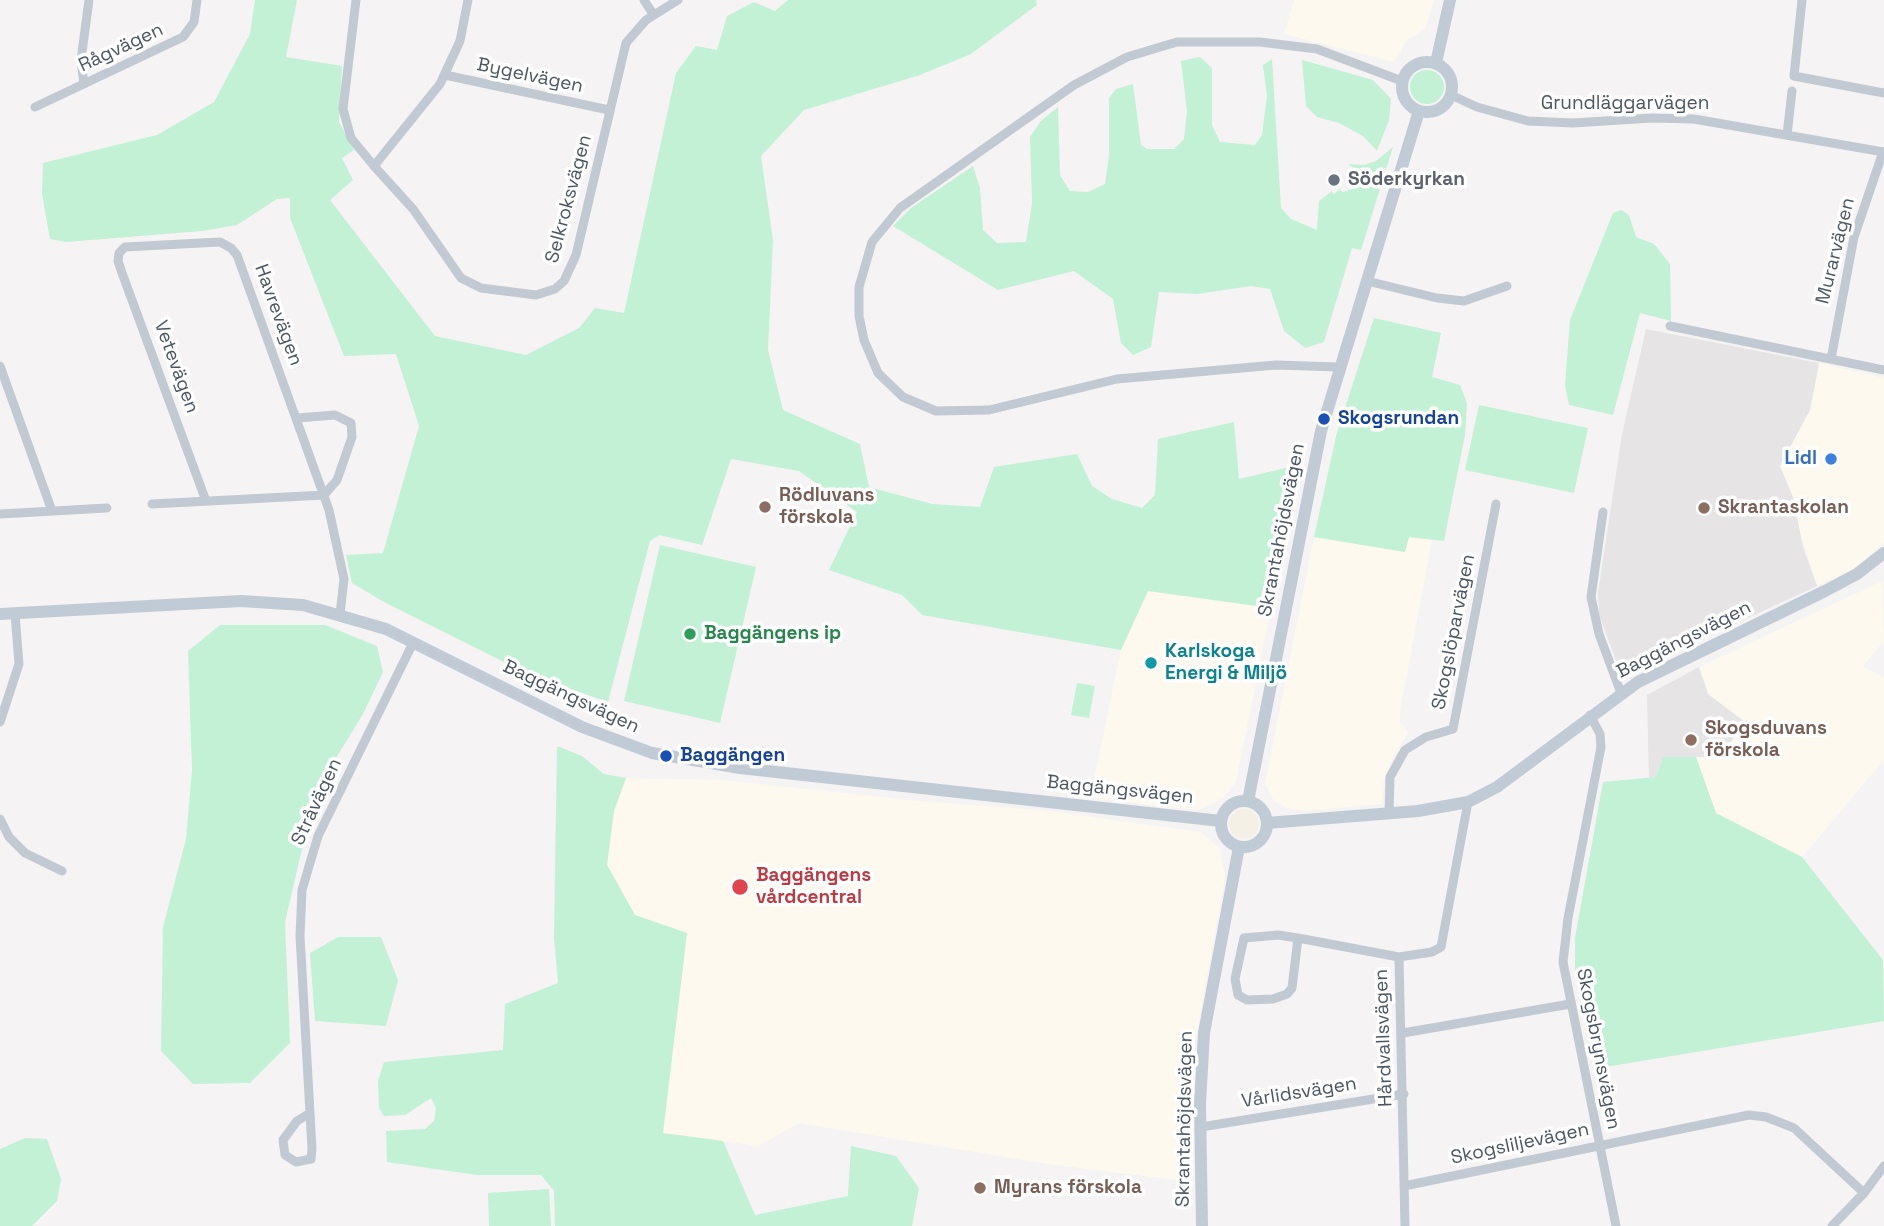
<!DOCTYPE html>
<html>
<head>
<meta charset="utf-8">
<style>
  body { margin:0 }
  canvas { display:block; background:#f5f3f3 }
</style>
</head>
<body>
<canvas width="1884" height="1226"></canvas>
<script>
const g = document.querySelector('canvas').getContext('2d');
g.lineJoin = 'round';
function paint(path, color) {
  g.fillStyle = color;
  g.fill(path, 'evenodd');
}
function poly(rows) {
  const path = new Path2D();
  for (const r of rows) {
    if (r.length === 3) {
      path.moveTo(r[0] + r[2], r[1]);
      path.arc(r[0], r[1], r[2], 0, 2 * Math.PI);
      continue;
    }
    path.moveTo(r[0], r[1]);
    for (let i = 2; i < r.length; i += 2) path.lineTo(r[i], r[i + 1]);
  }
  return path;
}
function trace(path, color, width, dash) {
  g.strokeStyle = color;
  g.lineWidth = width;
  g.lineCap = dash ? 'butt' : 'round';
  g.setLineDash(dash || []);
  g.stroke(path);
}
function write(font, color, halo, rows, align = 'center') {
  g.font = font + ' "Space Grotesk",sans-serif';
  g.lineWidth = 7;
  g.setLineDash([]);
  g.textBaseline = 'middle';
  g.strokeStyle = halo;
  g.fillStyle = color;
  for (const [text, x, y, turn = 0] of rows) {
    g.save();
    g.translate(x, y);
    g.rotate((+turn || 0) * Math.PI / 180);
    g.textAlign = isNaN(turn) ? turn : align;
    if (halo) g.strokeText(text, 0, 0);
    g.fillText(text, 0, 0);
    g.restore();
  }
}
paint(poly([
  [1294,0,1434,0,1425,29,1407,40,1394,62,1284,34],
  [1819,363,1884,378,1884,542,1857,567,1817,586,1779,466,1810,410],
  [1314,537,1405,552,1409,537,1432,540,1400,712,1400,722,1408,733,1392,759,1383,783,1382,804,1305,811,1287,808,1274,801,1265,784],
  [1882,581,1884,641,1863,666,1884,678,1884,760,1802,857,1716,813,1696,757,1720,757,1708,693,1699,667],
  [1148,591,1271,608,1236,782,1224,797,1204,808,1196,810,1090,798,1121,650],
  [626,778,722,780,919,801,1041,810,1201,832,1220,849,1225,879,1193,1052,1192,1182,1047,1164,799,1123,758,1146,663,1133,687,933,635,915,607,864,614,811]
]), '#fdf9ef');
paint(poly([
  [1646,329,1819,363,1810,410,1780,466,1793,497,1803,547,1817,586,1631,672,1619,669,1599,614,1598,593,1622,434],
  [1699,667,1708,694,1745,722,1720,757,1663,757,1656,777,1649,778,1647,695]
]), '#e6e4e5');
paint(poly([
  [255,0,297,0,286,57,342,66,339,122,354,150,342,158,353,180,330,200,435,336,526,355,579,328,595,308,624,313,676,73,696,46,717,50,727,16,754,2,775,11,788,0,1036,0,1037,5,971,54,920,75,804,110,761,156,773,240,768,350,783,410,860,444,869,487,932,504,980,507,994,467,1077,454,1092,486,1112,499,1142,508,1155,495,1158,439,1234,422,1239,479,1294,466,1271,608,1148,591,1121,650,922,615,902,595,829,570,857,512,799,471,731,459,702,545,659,535,650,541,608,702,530,675,384,602,352,583,346,555,383,553,419,426,396,354,344,356,290,218,290,198,277,199,237,225,202,231,66,242,50,239,42,194,43,163,157,135,214,102,250,34],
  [1200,57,1212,68,1212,125,1220,142,1255,145,1262,135,1267,96,1263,65,1272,59,1281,208,1291,219,1317,230,1319,201,1332,191,1334,194,1340,189,1343,192,1358,187,1359,172,1348,164,1364,165,1376,161,1393,147,1361,250,1352,248,1324,342,1305,348,1284,331,1270,289,1251,286,1197,294,1159,292,1151,347,1133,355,1121,343,1113,299,1074,271,998,290,893,226,911,208,973,166,980,188,983,230,997,243,1026,242,1032,203,1030,137,1041,121,1058,107,1060,175,1070,191,1088,192,1105,184,1109,156,1109,98,1116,89,1133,84,1141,145,1147,149,1174,149,1184,139,1187,111,1181,61],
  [1302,60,1373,80,1391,99,1389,120,1377,151,1363,136,1339,123,1317,117,1306,106],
  [1427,87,17],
  [1621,210,1629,215,1636,237,1654,244,1670,264,1671,321,1640,313,1613,415,1569,405,1565,386,1570,320,1613,213],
  [1374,318,1441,333,1432,377,1460,385,1467,403,1465,435,1444,541,1409,537,1405,552,1314,537,1336,436],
  [1479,405,1588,428,1574,493,1465,470],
  [660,545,756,567,720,723,624,701],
  [220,625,325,625,377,646,383,672,363,714,325,776,302,849,285,922,290,1043,250,1083,193,1084,161,1051,163,927,186,839,192,770,188,651],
  [1077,683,1095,686,1089,718,1071,715],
  [557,746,582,756,604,774,626,778,614,811,607,865,635,915,687,933,663,1133,723,1141,755,1215,848,1196,851,1146,896,1156,919,1188,912,1226,555,1226,554,1191,541,1175,477,1175,387,1162,386,1131,425,1129,434,1121,436,1108,431,1098,405,1115,384,1116,379,1108,378,1081,384,1062,503,1050,505,1004,558,983,554,938],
  [1663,757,1696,757,1716,813,1802,857,1883,960,1884,1021,1593,1069,1575,974,1575,938,1603,782,1656,777],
  [338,937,381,937,398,980,386,1026,315,1021,310,953],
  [25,1138,47,1139,61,1179,57,1201,32,1226,0,1226,0,1149],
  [549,1189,551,1226,489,1226,488,1193]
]), '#c3f1d5');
paint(poly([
  [1244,824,15]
]), '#f5f0e5');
trace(poly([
  [356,0,343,109,351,138,374,166],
  [468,0,460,41,440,84,374,166,413,209,461,278,481,288,536,295,555,289,564,281,576,255,626,43,646,20,678,0],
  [644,0,653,14],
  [1802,0,1794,76,1884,93],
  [445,75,609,110],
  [84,84,81,60,89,0],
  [1451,95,1477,107,1528,121,1573,123,1652,118,1694,119,1884,152],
  [35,107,183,37,194,22,197,0],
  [1787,135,1792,91],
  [1367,281,1437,298,1464,301,1507,286],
  [1670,326,1884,370],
  [1831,359,1854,237,1883,152],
  [0,366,52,511],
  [1338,367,1276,365,1117,379,989,410,936,411,903,397,878,373,864,340,859,316,859,287,872,242,900,208,1074,85,1127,57,1177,42,1260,42,1317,49,1402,81],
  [206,501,122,273,118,261,119,253,125,247,220,242,231,248,237,255,329,510,344,579,340,614],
  [152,504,324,495,337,480,352,437,351,423,335,415,297,418],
  [1603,512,1591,597,1599,634,1621,693],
  [0,514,107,508],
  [1590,715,1600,734,1601,747,1568,918,1563,962,1616,1226],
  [0,722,19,664,15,614],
  [1389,813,1390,777,1405,750,1426,737,1453,729,1496,504],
  [0,819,9,837,25,853,62,871],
  [1298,938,1292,988,1287,994,1273,999,1247,1000,1238,995,1235,979,1244,938,1278,935,1298,938,1399,957],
  [1403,1033,1570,1004],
  [310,1113,297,1121,283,1140,285,1155,296,1162,311,1159,312,1149,300,936,302,890,318,836,413,643],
  [1201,1127,1404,1094],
  [1404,1186,1749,1115,1766,1117,1794,1128,1864,1193],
  [1405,1226,1399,957,1432,952,1441,947,1468,802],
  [1832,1226,1864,1193,1884,1166]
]), '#c1cad2', 9);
trace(poly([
  [1427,87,25],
  [1436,63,1450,0],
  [0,614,241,601,303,605,386,629,582,727,652,753,740,768,1221,821],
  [1244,824,23],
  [1248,801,1321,431,1419,111],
  [1267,823,1418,811,1468,802,1497,787,1638,682,1825,591,1857,574,1884,553],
  [1202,1226,1200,1104,1204,1033,1239,847]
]), '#c1cbd6', 12);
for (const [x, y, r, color] of [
  [1334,180,7,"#6b7280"],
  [1324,419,7,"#1a4fb4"],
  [1831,459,7,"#3f7fe0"],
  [765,507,7,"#8d6e63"],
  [1704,508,7,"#8d6e63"],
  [690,634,7,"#2e9e5b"],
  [1151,663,7,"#0f9aa8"],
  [1691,740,7,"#8d6e63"],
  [666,756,7,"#1a4fb4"],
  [740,887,9,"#e0444e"],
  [980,1188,7,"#8d6e63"]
]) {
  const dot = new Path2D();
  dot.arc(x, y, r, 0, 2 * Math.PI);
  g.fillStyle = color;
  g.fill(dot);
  trace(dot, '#fff', 2.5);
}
write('19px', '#4a5661', '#fff', [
  ["Rågvägen",121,48,-25],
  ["Bygelvägen",530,76,12],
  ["Grundläggarvägen",1625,104],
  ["Selkroksvägen",569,199,-75],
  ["Murarvägen",1836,251,-76],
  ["Havrevägen",278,315,70],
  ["Vetevägen",176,367,70],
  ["Skrantahöjdsvägen",1282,530,-79],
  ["Skogslöparvägen",1454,632,-79],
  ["Baggängsvägen",1684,640,-27],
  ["Baggängsvägen",571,697,25],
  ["Baggängsvägen",1120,790,6],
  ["Stråvägen",317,802,-65],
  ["Hårdvallsvägen",1384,1038,-92],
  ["Skogsbrynsvägen",1598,1049,79],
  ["Vårlidsvägen",1299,1093,-9],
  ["Skrantahöjdsvägen",1185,1119,-89],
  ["Skogsliljevägen",1520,1144,-12]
]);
write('bold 19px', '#5b616d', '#fff', [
  ["Söderkyrkan",1348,180]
], 'left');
write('bold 19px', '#164399', '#fff', [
  ["Skogsrundan",1338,419],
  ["Baggängen",680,756]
], 'left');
write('bold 19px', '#366cbe', '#fff', [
  ["Lidl",1817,459]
], 'right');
write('bold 19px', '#785e54', '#fff', [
  ["Rödluvans",779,496],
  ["förskola",779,518],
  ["Skrantaskolan",1718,508],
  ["Skogsduvans",1705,729],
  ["förskola",1705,751],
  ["Myrans förskola",994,1188]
], 'left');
write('bold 19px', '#27864d', '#fff', [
  ["Baggängens ip",704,634]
], 'left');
write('bold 19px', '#0d838f', '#fff', [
  ["Karlskoga",1165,652],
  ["Energi & Miljö",1165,674]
], 'left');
write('bold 19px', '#be3a42', '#fff', [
  ["Baggängens",756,876],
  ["vårdcentral",756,898]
], 'left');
</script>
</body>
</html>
